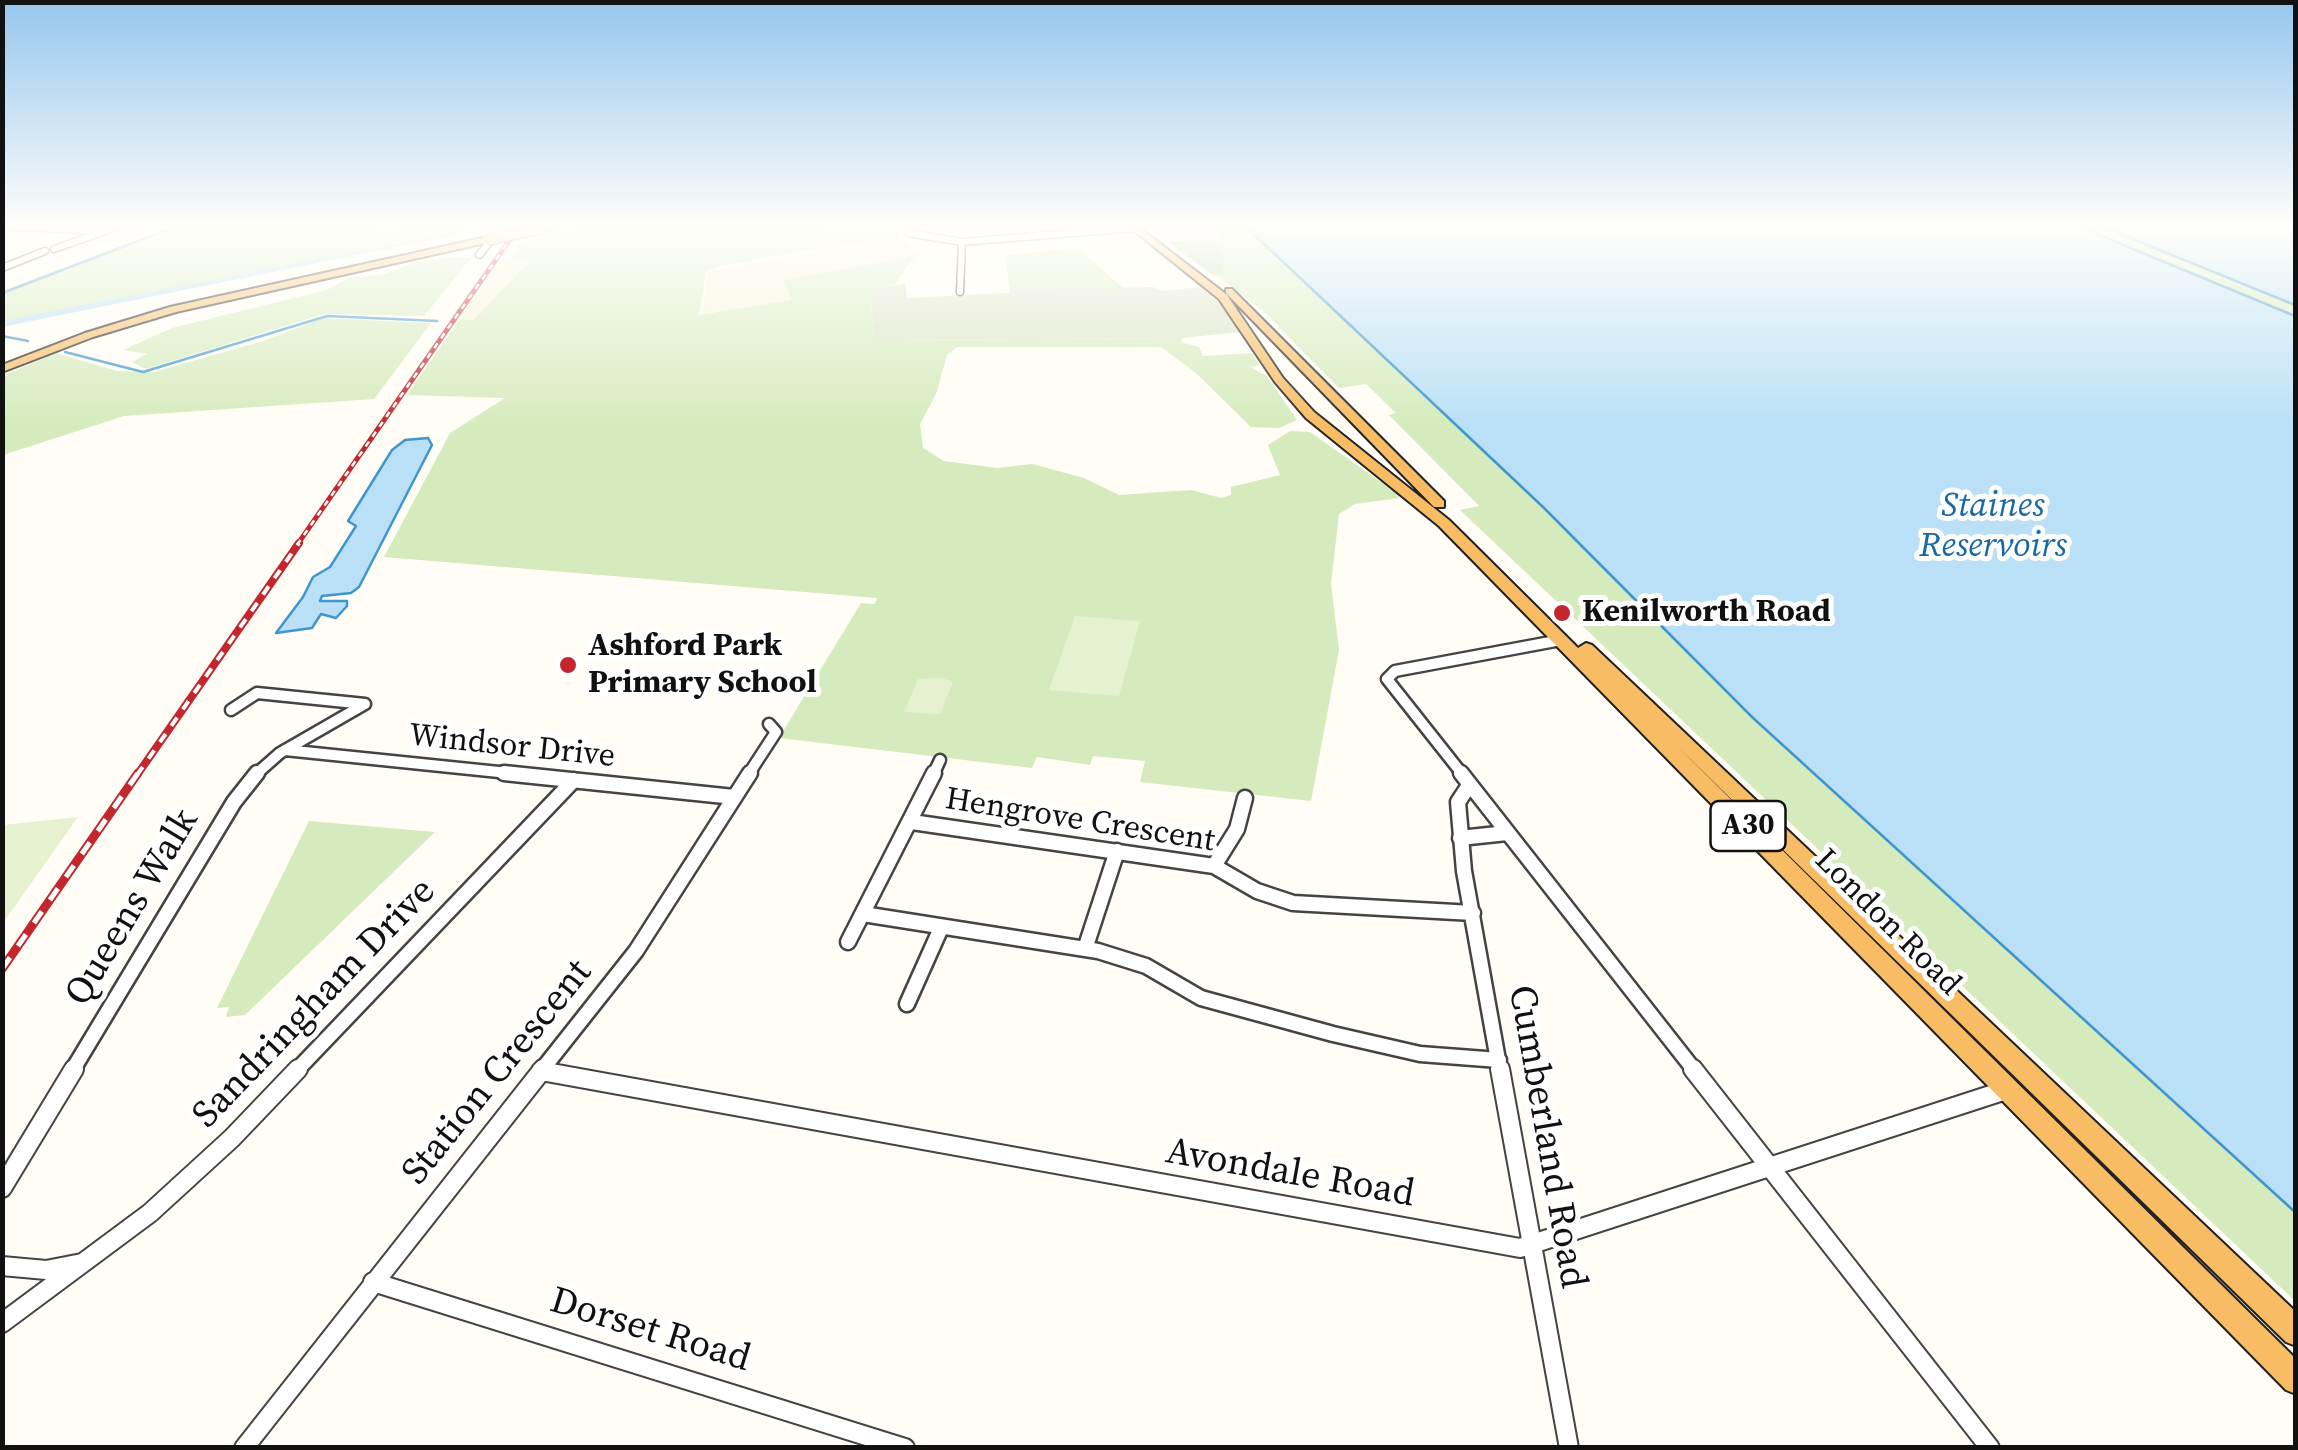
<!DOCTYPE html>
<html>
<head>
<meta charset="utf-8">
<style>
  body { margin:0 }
  #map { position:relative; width:2298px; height:1450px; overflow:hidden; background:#fffdf5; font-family:"Source Serif 4",serif }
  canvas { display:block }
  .frame { position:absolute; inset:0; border:5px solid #111; pointer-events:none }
</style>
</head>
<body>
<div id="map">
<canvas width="2298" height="1450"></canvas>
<div class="frame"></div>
</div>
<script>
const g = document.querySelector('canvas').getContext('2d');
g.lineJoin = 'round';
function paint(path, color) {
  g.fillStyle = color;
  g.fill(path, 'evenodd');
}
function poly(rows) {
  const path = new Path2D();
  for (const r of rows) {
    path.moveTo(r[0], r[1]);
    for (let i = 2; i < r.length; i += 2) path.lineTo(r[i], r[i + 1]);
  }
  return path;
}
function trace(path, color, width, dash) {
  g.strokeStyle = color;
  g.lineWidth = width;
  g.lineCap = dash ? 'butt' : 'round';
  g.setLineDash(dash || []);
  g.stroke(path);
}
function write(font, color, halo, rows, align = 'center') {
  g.font = font + ' "Source Serif 4",serif';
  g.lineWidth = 10;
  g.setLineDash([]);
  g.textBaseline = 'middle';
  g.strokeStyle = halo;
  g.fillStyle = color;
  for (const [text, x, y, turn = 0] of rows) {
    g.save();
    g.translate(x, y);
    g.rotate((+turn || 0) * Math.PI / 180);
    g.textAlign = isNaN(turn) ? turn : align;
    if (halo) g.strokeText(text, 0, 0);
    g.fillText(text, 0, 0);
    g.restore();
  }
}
paint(poly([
  [845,244,915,249,925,255,785,280,793,300,703,314,707,272],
  [502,260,531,262,473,320,460,319]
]), '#f6f3d4');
paint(poly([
  [182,225,380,225,381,232,424,225,495,225,3,322,3,295,10,288],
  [588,225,814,225,832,231,898,232,899,239,915,249,845,244,719,266,706,272,699,315,792,300,784,280,915,256,895,284,870,288,874,340,1182,338,1181,342,1199,347,1203,356,1252,353,1260,365,1250,367,1267,376,1297,420,1279,428,1251,427,1196,373,1161,347,957,347,947,355,936,394,920,424,923,448,944,461,997,468,1032,464,1084,478,1119,495,1191,490,1221,498,1231,495,1231,487,1280,475,1268,445,1290,431,1310,432,1398,494,1399,498,1355,504,1339,514,1331,584,1339,650,1311,801,1140,782,1145,761,1093,756,1090,765,1037,757,1032,768,779,738,861,603,875,604,877,598,384,557,450,433,505,398,407,395,460,319,473,320,530,262,510,260,522,241],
  [1210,225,1244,225,1543,507,1752,717,2295,1212,2295,1301,1460,510,1479,506,1389,415,1396,413,1366,384,1339,388,1263,311,1216,275,1221,274,1225,256,1213,239,1221,237],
  [2075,225,2098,225,2295,305,2295,316],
  [1078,248,1123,288,1010,289,1005,255],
  [454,257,471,258,424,316,324,314,146,369,132,362,147,354,123,350,172,328,327,290,348,278,385,274,415,262],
  [323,318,431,323,374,399,124,416,3,455,2,376,56,353,117,371,154,372,263,341],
  [309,821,435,832,245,1015,226,1017,229,1007,217,1008]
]), '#d5ebbd');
paint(poly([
  [1213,239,1225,256,1221,274,1214,276,1168,242]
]), '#b9dc9c');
paint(poly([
  [905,284,907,298,1010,293,1010,289,1153,287,1163,291,1201,287,1226,309,1240,332,1182,338,874,340,870,287]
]), '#d9e3c4');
paint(poly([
  [1075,616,1140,621,1119,696,1049,690],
  [942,678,953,682,940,714,904,712,918,679],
  [78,817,3,923,3,825]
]), '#e6f2cf');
const water = poly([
  [1244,225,2075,225,2295,316,2295,1212,1752,717,1543,507,1244,225],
  [2098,225,2295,225,2295,305,2098,225],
  [428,438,432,445,359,587,351,593,322,596,320,601,347,601,347,606,336,618,321,614,312,628,276,633,303,597,313,577,330,567,356,526,348,521,392,450,405,440,428,438]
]);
paint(water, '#b9e0f7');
trace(water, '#3f96cf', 2.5);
trace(poly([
  [2,293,180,225],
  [2,336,28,341],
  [65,352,143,372,327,316,437,321]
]), '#3f96cf', 2.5);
paint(poly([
  [491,225,505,225,2,327,2,321,491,225]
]), '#b9e0f7');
const minorFar3 = poly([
  [2,226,104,231],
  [908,233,962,242,1135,228],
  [54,249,122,225],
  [479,255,504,225],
  [2,268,45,251],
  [960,292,962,242]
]);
const minorFar2 = poly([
  [231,710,257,693,365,704],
  [285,750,528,775],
  [255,775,280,753,365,704],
  [748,775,776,732,769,724],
  [933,775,940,760],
  [1463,775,1387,679,1395,671,1561,640]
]);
const minorFar1 = poly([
  [504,773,734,797],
  [1461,773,1695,1071],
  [1468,787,1458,802,1464,871,1500,1071],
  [912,822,1214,866,1257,891,1293,903,1473,913],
  [1460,838,1507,833],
  [1214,866,1237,829,1245,798],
  [863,914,1098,951,1146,966,1201,998,1333,1034,1420,1054,1499,1060],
  [848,942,934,773],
  [1085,949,1117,851],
  [907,1004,941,928],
  [72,1071,234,802,257,773],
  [296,1071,574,780],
  [541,1071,636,951,750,773]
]);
const minor = poly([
  [1500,1069,1569,1448],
  [1693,1069,1990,1448],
  [541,1071,1520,1248,2006,1090],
  [2,1188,74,1069],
  [2,1266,46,1270,82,1263],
  [373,1282,905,1448],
  [2,1323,150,1213,232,1138,298,1069],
  [244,1448,543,1069]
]);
const trunk = poly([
  [1127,225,1136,225,1227,295,1283,378,1314,412,1449,520,1578,648,1586,643,1592,645,2296,1312,2296,1346,2286,1342,1674,743,2296,1359,2296,1394,2286,1390,1439,526,1306,418,1275,382,1219,299,1127,225],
  [487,237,490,242,176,312,93,337,2,372,2,365,85,333,170,307,487,237],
  [1226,289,1232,289,1444,501,1444,507,1434,507,1226,293,1226,289]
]);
trace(minorFar3, '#444', 9);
trace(minorFar2, '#444', 15);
trace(minorFar1, '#444', 19);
trace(minor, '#444', 22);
trace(trunk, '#222', 4);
trace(minorFar3, '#fff', 6);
trace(minorFar2, '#fff', 10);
trace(minorFar1, '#fff', 14);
trace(minor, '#fff', 18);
paint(trunk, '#f7bc64');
const railFar2 = poly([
  [297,545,520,225]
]);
const railFar1 = poly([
  [137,775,299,543]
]);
const rail = poly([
  [2,969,138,773]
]);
trace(railFar2, '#c4262e', 5);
trace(railFar1, '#c4262e', 8);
trace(rail, '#c4262e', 9);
trace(railFar2, '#fff', 2.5, [6]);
trace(railFar1, '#fff', 4, [10]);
trace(rail, '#fff', 5, [14]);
const trunkBridge = poly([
  [487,240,554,226]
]);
trace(trunkBridge, '#222', 12, []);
trace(trunkBridge, '#f7bc64', 10);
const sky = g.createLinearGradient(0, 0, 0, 428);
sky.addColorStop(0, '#95c6ee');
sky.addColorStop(0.53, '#fffefa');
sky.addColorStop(1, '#fffefa00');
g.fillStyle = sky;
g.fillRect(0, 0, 2298, 428);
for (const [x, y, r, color] of [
  [1562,613,10,"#c4262e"],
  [568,665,10,"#c4262e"]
]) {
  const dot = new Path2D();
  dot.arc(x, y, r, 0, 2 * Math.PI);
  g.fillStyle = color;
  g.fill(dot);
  trace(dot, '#fff', 4);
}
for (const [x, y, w] of [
  [1748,826,75]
]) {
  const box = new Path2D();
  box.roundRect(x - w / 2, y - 25, w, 50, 8);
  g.fillStyle = '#fff';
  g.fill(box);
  trace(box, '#111', 2.5);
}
write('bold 30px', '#111', null, [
  ["A30",1748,826]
]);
write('bold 32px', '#111', '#fff', [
  ["Kenilworth Road",1582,613],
  ["Ashford Park",588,647],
  ["Primary School",588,684]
], 'left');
write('32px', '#111', '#fff', [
  ["Windsor Drive",512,747,6],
  ["Hengrove Crescent",1080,821,9],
  ["London Road",1887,923,45]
]);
write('italic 35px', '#1768a6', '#fff', [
  ["Staines",1993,507],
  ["Reservoirs",1993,547]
]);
write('38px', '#111', '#fff', [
  ["Queens Walk",133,908,-59],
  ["Sandringham Drive",315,1004,-46],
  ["Station Crescent",498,1073,-51],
  ["Cumberland Road",1546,1137,80],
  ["Avondale Road",1290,1174,10],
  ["Dorset Road",650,1331,17]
]);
</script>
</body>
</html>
